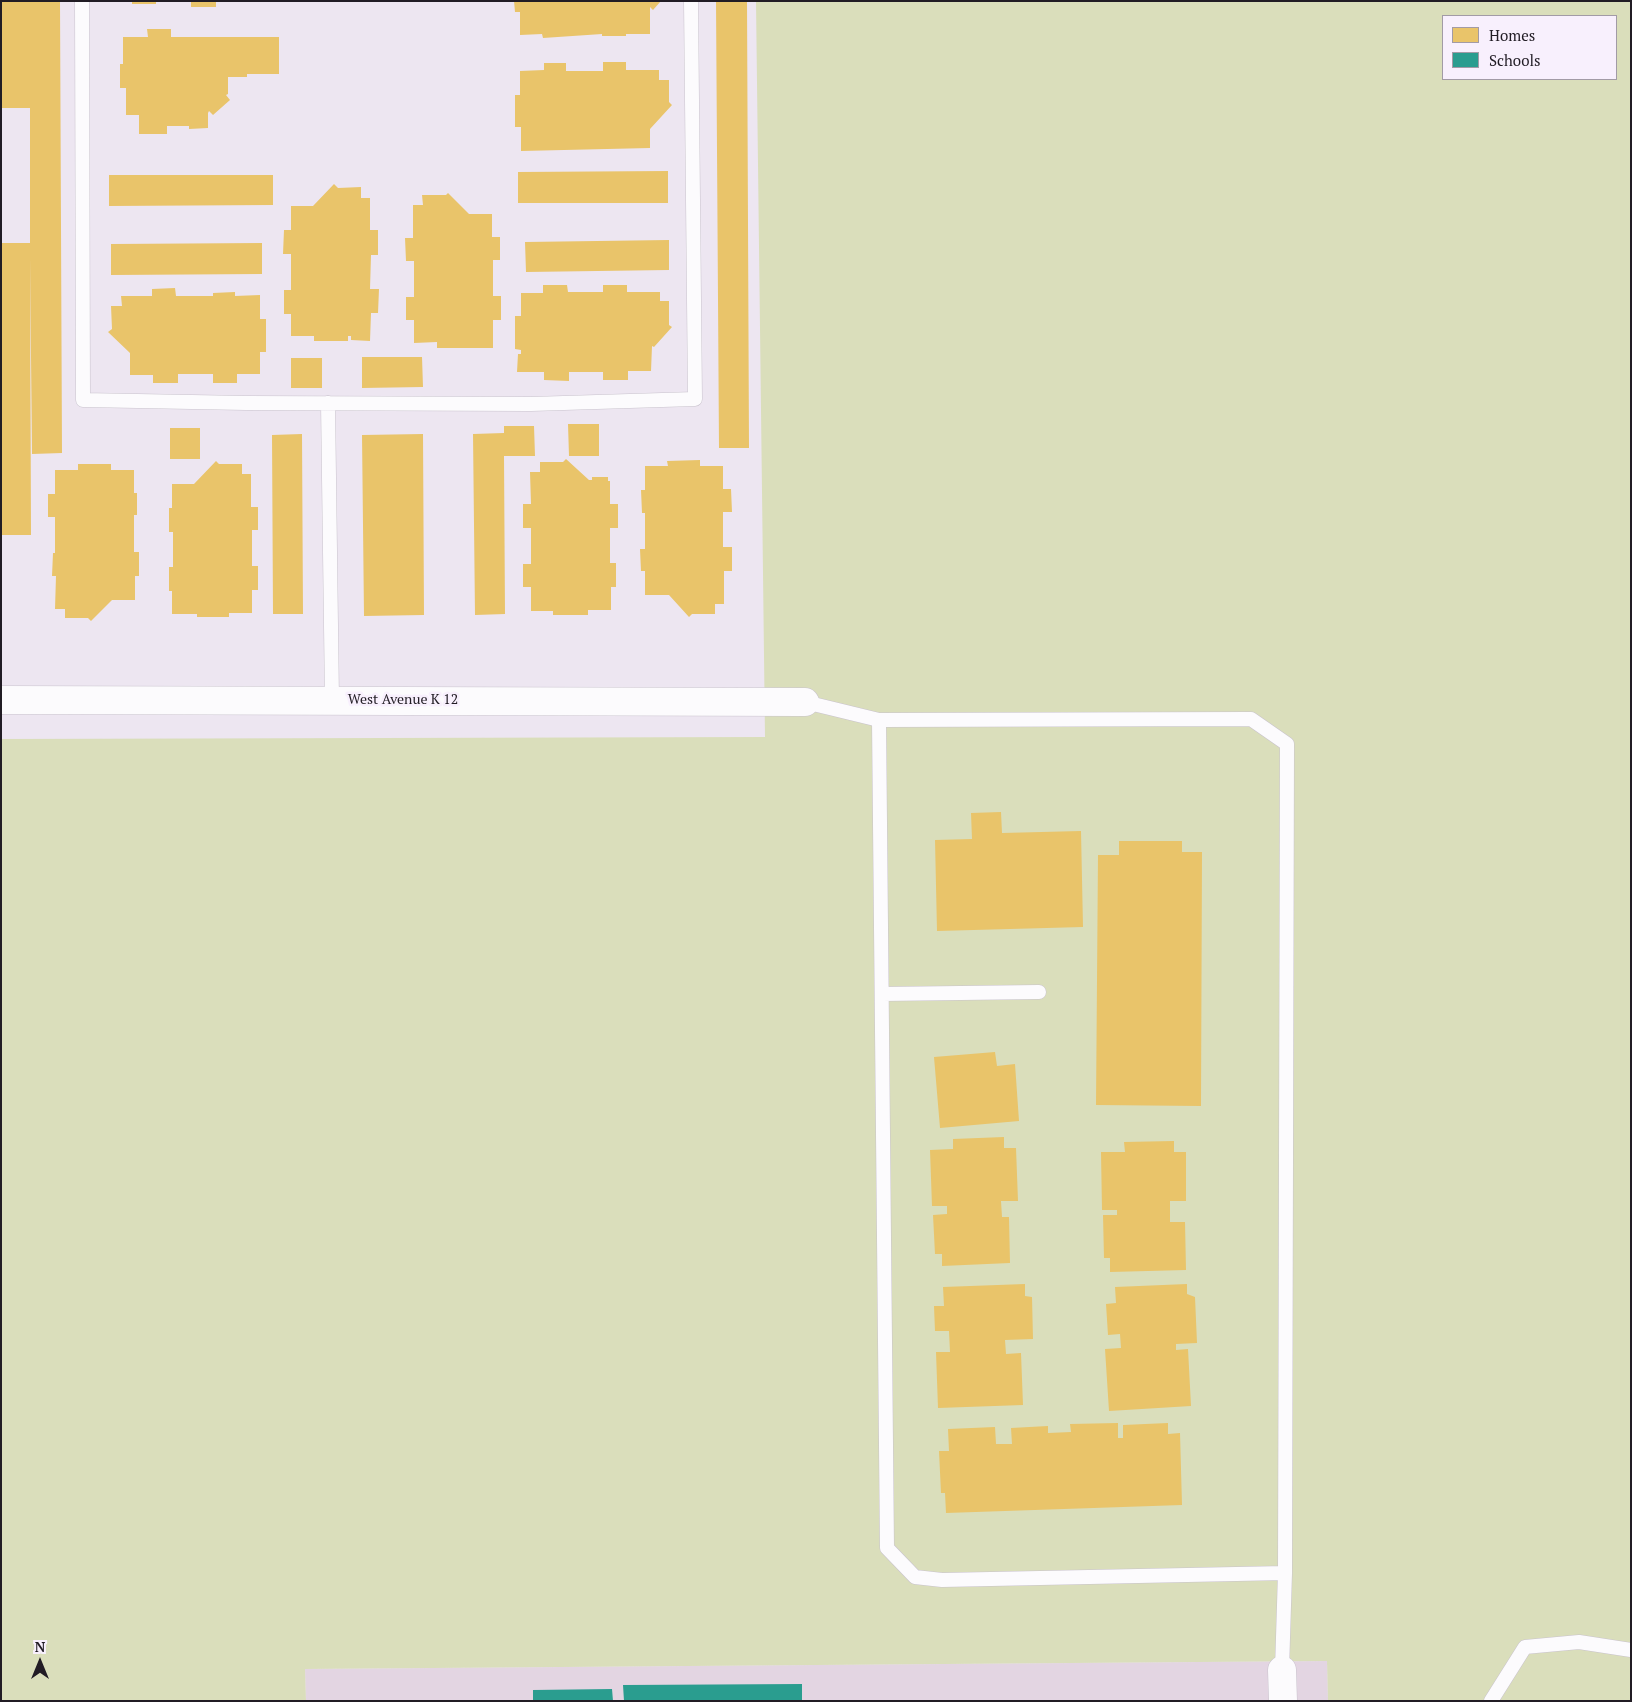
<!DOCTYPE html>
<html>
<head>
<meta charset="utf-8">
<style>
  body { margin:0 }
  #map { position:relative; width:1632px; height:1702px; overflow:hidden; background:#ede6f1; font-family:"PT Serif",serif }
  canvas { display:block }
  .frame { position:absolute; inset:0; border:2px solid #211c24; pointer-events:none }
  .legend { position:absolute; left:1442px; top:15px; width:175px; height:65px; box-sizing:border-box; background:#f8f0fd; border:1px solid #a29ba6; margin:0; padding:6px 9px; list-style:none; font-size:15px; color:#211c24 }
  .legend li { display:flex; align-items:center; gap:10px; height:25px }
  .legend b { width:25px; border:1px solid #a29ba6 }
  .north { position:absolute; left:15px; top:1637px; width:50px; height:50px; -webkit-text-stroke:4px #f8f0fd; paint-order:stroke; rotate:0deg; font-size:14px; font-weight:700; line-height:20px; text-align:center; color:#211c24 }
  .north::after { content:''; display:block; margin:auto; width:18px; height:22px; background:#211c24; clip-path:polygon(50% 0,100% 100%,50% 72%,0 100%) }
</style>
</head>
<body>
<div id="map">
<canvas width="1632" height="1702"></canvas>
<div class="frame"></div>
<ul class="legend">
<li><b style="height:14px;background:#e9c46a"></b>Homes</li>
<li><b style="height:14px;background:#2a9d8f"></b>Schools</li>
</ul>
<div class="north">N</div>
</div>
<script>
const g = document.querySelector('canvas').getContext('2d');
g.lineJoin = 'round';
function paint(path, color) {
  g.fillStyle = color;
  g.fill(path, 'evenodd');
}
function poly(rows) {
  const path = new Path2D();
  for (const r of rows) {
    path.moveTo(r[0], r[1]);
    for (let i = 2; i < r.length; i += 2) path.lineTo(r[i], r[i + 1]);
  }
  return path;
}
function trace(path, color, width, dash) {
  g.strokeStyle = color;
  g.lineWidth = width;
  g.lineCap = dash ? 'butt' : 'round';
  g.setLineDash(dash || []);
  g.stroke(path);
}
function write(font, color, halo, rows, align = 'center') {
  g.font = font + ' "PT Serif",serif';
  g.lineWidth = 5;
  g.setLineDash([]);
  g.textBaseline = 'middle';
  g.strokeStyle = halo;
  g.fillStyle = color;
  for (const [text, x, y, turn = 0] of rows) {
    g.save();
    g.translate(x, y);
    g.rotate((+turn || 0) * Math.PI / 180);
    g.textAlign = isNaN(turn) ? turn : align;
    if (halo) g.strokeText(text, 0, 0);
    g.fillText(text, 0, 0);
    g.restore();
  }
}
paint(poly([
  [1327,1661,1328,1701,306,1701,305,1669]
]), '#e3d5e2');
paint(poly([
  [756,1,1631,1,1631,1701,1328,1701,1327,1661,305,1669,306,1701,1,1701,1,739,765,737],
  [1443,16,1616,16,1616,79,1443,79]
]), '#dadebb');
paint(poly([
  [1,1,60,1,62,453,32,454,30,258,31,535,1,535,1,243,30,243,30,108,1,108],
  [132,1,156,1,156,4,132,4],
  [191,1,216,1,216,7,191,7],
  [514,1,661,1,653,10,650,7,650,34,626,34,626,36,602,36,602,34,543,38,542,34,520,35,520,12,515,12],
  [716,1,747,1,749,448,719,448],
  [147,29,171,29,171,37,279,37,279,74,247,74,247,77,228,77,228,94,226,95,230,100,213,115,209,111,208,113,208,128,189,129,189,126,167,126,167,134,139,134,139,115,126,115,126,88,120,88,120,64,123,64,123,37,148,37],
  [603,62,626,62,626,70,659,70,659,80,669,80,669,102,672,105,650,129,650,148,521,151,521,127,515,127,515,95,520,95,520,71,544,70,544,63,566,63,566,71,603,71],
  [668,171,668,203,518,203,518,172],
  [109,175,273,175,273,205,109,206],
  [334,184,338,188,361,187,361,198,370,198,370,230,378,230,378,255,371,255,370,289,379,289,378,313,371,313,370,341,351,340,351,336,348,336,348,341,314,341,314,336,291,336,291,314,284,314,284,290,291,290,291,254,283,254,284,230,291,230,291,206,313,206],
  [448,193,469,214,492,214,492,237,500,237,500,260,493,260,493,296,501,296,501,320,493,320,493,348,437,348,437,342,414,343,414,320,406,320,406,297,414,297,414,261,406,261,405,238,413,238,413,205,423,205,422,195,446,195],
  [669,240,669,270,526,272,525,242],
  [262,243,262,274,111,275,111,244],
  [543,285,567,285,568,292,603,292,603,285,627,285,627,292,660,292,660,301,669,301,669,325,672,327,654,347,652,346,651,371,628,371,628,380,603,380,603,372,569,372,569,381,544,380,544,372,517,372,518,354,521,354,521,350,515,349,515,316,521,316,521,293,543,293],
  [175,288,176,296,213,296,213,293,235,292,235,296,260,295,260,319,266,319,266,352,260,352,260,374,237,374,237,383,213,383,213,374,178,374,178,383,153,383,153,375,130,375,130,353,108,332,112,329,111,306,122,306,121,296,152,296,152,289],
  [362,357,422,357,423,387,362,388],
  [291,358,322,358,322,388,291,388],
  [568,424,599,424,599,456,569,456],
  [504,426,534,426,535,456,504,456,505,614,475,615,473,434,504,433],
  [170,428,200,428,200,459,170,459],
  [302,434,303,614,273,614,272,435],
  [423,434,424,615,364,616,362,435],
  [566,459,589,480,592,480,592,477,608,477,608,481,610,481,610,504,618,504,618,528,610,528,610,563,616,563,616,587,611,587,611,610,588,610,588,615,553,615,553,611,531,611,531,587,523,587,523,564,531,564,531,528,523,528,523,504,531,504,530,472,540,472,540,462,563,462],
  [700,460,700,466,723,466,723,489,731,489,732,512,723,512,723,547,732,547,732,571,724,571,724,604,715,604,715,614,692,614,689,617,669,595,645,595,645,571,641,571,640,549,645,549,645,513,642,513,641,490,645,490,645,466,668,466,667,461],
  [216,461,219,464,242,464,242,474,251,474,251,507,258,507,258,530,252,530,252,566,258,566,258,590,252,590,252,613,229,613,229,617,197,617,197,614,172,614,172,591,169,591,169,567,173,567,173,532,169,532,169,508,172,508,172,484,194,484],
  [78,464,111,464,111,470,134,470,134,493,137,493,137,515,134,515,134,552,139,552,139,576,135,576,135,600,112,600,91,621,88,618,65,618,65,609,55,609,56,576,52,576,53,553,55,553,55,517,48,517,48,494,55,494,55,470,78,470],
  [1001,812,1002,833,1081,831,1083,927,937,931,935,840,972,839,971,813],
  [1119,841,1182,841,1182,852,1202,852,1201,1106,1096,1105,1098,855,1119,855],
  [995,1052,997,1066,1015,1064,1019,1121,940,1128,934,1057],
  [1004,1137,1004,1148,1016,1148,1018,1201,1001,1201,1002,1217,1009,1217,1010,1263,942,1266,942,1254,935,1254,933,1215,947,1214,947,1206,932,1206,930,1150,953,1149,953,1139],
  [1174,1141,1174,1152,1186,1152,1186,1201,1170,1201,1170,1222,1185,1222,1186,1270,1110,1272,1110,1258,1104,1258,1103,1215,1117,1215,1117,1210,1102,1210,1101,1152,1125,1152,1124,1142],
  [1025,1284,1025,1296,1032,1297,1033,1339,1005,1340,1006,1354,1021,1353,1023,1405,938,1408,936,1352,950,1352,949,1331,935,1331,934,1306,944,1306,943,1287],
  [1187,1284,1187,1294,1195,1297,1197,1343,1176,1344,1176,1350,1188,1349,1191,1406,1109,1411,1105,1349,1121,1348,1120,1334,1108,1335,1106,1304,1116,1303,1115,1287],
  [1118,1423,1118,1438,1123,1438,1123,1425,1168,1423,1168,1434,1180,1433,1182,1505,946,1513,945,1493,941,1493,939,1451,949,1451,948,1429,995,1427,996,1444,1012,1444,1011,1428,1048,1426,1048,1433,1071,1432,1070,1424]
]), '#e9c46a');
paint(poly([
  [802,1684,802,1701,624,1701,623,1685],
  [612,1689,613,1701,533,1701,533,1690]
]), '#2a9d8f');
const lane = poly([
  [82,1,83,400,246,403,531,404,695,399,691,1],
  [328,403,332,700],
  [805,702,879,720,1251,719,1287,744,1285,1573,1282,1670],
  [879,720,887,1548,915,1577,942,1580,1285,1573],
  [882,994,1039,992],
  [1491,1701,1525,1647,1579,1642,1631,1650]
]);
const street = poly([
  [1,700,805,702],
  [1282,1670,1283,1701]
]);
trace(lane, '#c9c3cd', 15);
trace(street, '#c9c3cd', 29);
trace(lane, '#fcfbfd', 14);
trace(street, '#fcfbfd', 28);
write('14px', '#211c24', '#f8f0fd', [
  ["West Avenue K 12",403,700]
]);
</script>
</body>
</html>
